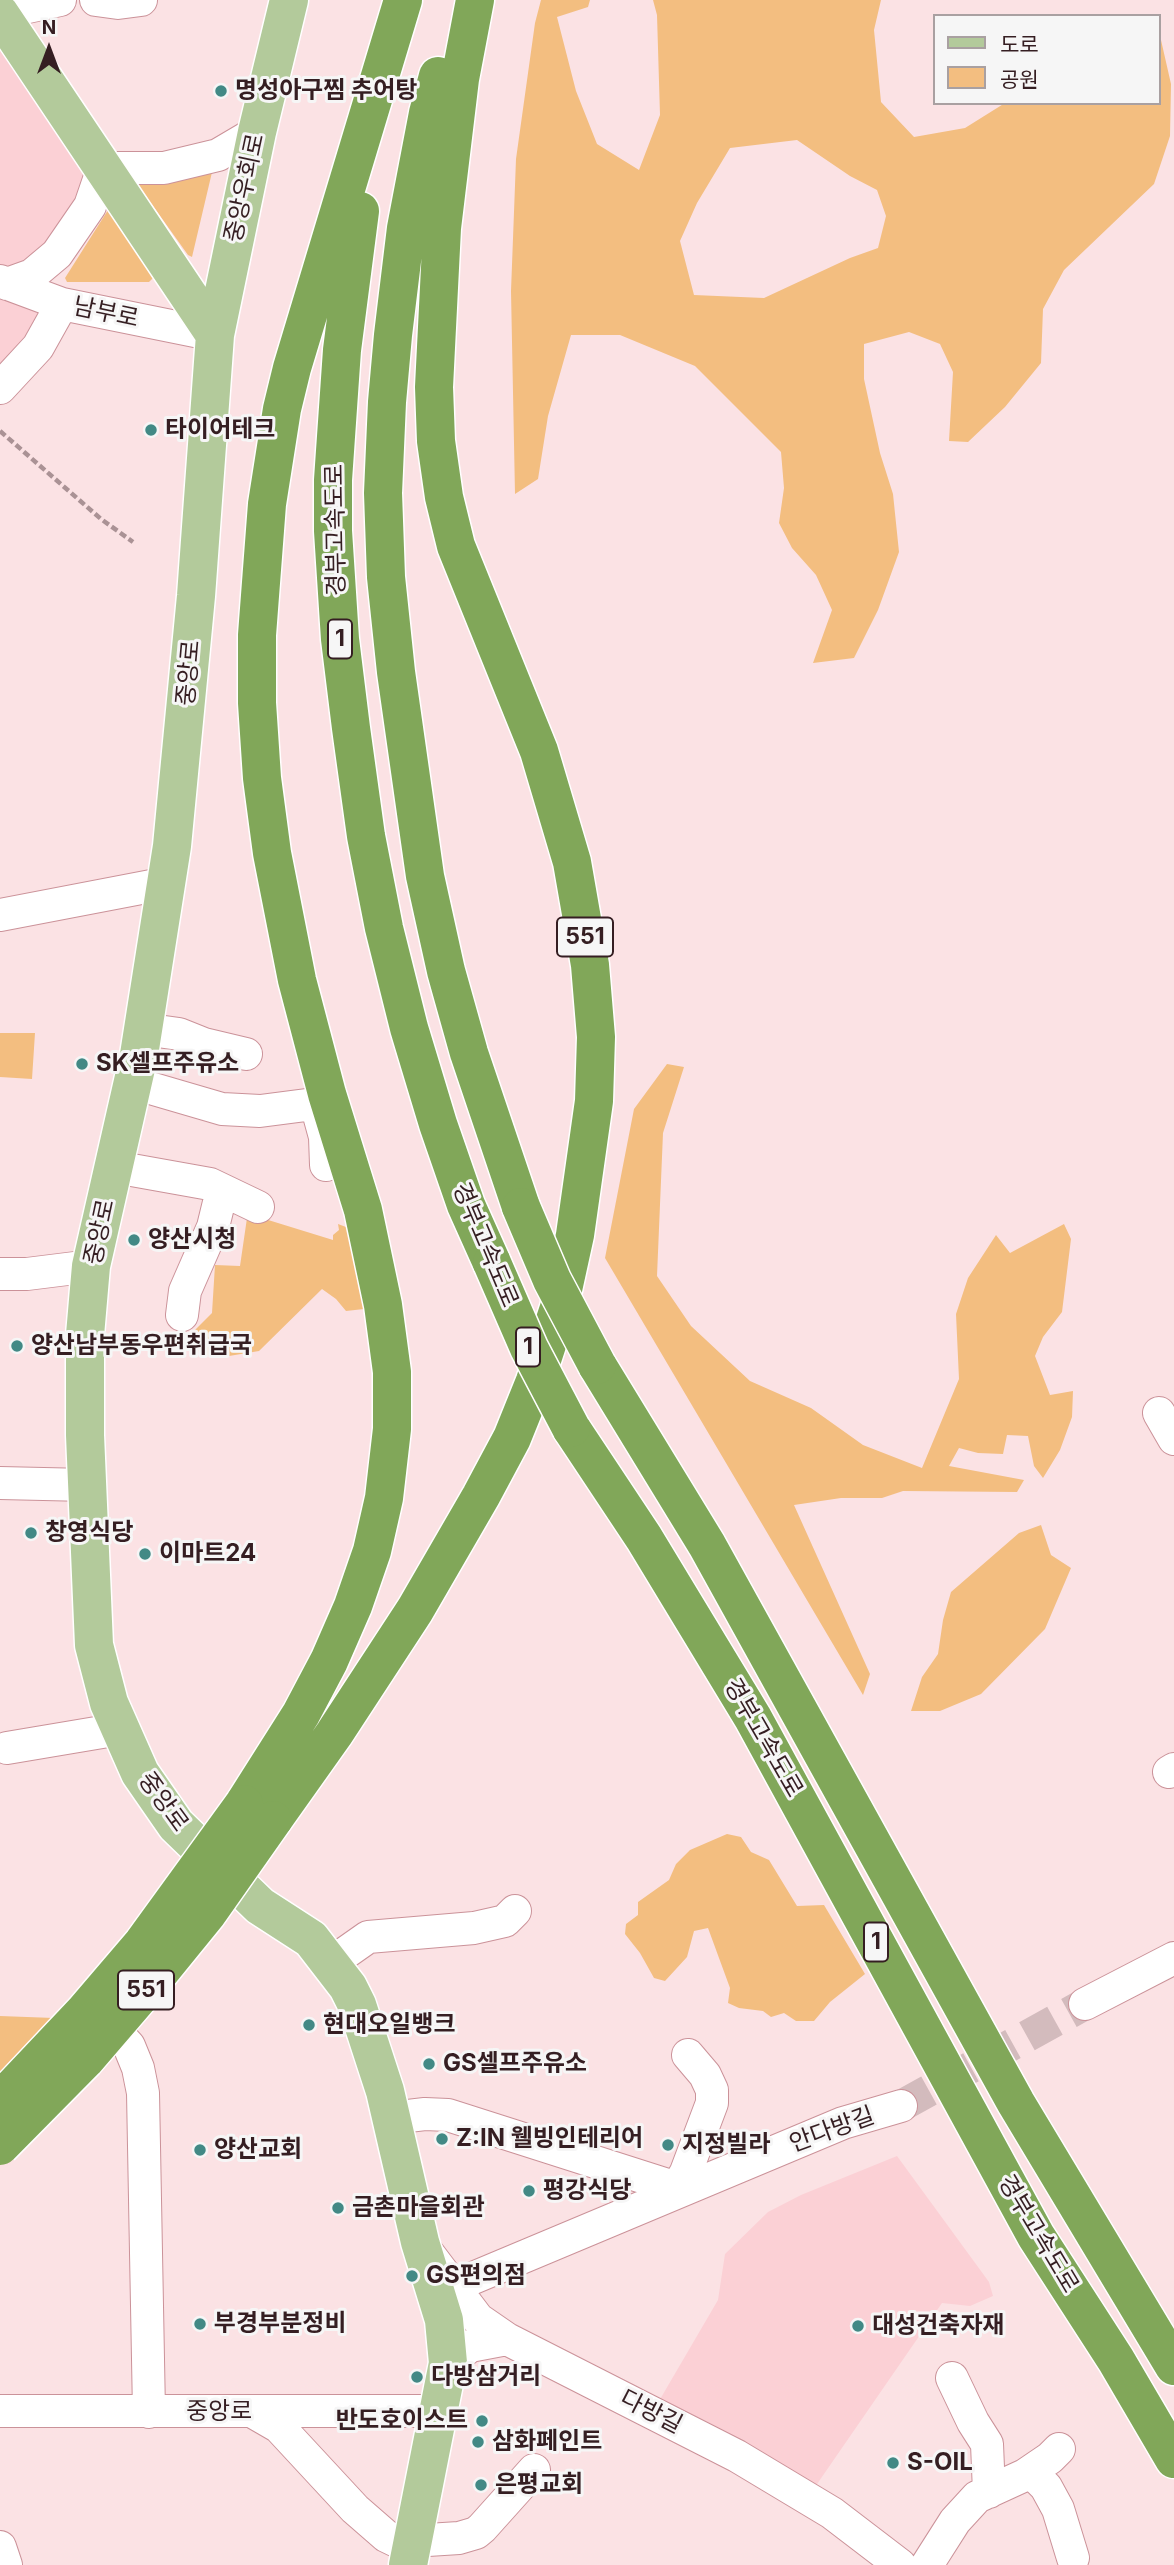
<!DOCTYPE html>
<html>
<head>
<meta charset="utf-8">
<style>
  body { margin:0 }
  #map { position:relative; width:1174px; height:2565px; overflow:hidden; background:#fbe2e4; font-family:Inter,"Noto Sans KR",sans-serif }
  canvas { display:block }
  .legend { position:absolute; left:933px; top:14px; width:228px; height:91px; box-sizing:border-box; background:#f6f6f6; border:2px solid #a9a0a1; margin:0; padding:9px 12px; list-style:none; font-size:21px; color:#351e22 }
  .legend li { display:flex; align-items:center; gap:14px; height:35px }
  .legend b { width:35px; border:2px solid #a9a0a1 }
  .north { position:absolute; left:14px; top:14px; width:70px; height:70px; -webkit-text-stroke:5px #f6f6f6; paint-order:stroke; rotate:0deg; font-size:19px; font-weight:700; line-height:28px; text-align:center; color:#351e22 }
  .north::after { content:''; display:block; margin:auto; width:24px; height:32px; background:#351e22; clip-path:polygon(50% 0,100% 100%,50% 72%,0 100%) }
</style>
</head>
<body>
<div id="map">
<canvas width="1174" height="2565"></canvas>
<ul class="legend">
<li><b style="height:9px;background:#b3ca9b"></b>도로</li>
<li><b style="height:19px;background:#f3be80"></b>공원</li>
</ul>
<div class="north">N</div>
</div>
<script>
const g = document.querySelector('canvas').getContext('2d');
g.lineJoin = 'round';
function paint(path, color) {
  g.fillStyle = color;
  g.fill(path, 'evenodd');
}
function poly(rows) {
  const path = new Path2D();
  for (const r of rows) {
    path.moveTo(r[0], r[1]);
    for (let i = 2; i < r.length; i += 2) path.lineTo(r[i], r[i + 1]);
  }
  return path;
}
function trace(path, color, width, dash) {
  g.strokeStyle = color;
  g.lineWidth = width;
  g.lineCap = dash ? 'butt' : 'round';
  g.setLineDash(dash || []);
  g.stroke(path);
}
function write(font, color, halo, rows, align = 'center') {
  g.font = font + ' Inter,"Noto Sans KR",sans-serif';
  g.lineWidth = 6;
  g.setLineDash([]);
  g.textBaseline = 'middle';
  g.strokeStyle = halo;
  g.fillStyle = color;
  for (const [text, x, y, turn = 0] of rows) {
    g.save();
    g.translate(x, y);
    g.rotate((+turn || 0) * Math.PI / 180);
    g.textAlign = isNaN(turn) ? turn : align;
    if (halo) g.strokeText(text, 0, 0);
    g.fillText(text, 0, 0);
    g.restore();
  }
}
paint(poly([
  [0,25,97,171,53,251,0,276],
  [0,289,26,299,40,317,0,380],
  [897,2156,989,2282,993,2296,970,2306,942,2303,815,2487,659,2401,718,2300,725,2254,768,2212,801,2195]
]), '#fbd0d5');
paint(poly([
  [541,0,590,0,588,7,557,17,576,91,597,144,639,170,660,115,657,15,653,0,881,0,874,30,881,102,914,137,965,128,1005,103,1158,103,1158,40,1161,40,1171,84,1170,136,1154,184,1064,270,1043,309,1041,363,1005,407,968,442,949,441,953,372,940,344,909,332,864,344,864,379,880,453,893,494,899,552,878,610,854,658,813,663,832,610,816,575,792,548,779,523,784,488,781,452,695,366,620,335,571,335,548,416,538,479,515,494,511,291,516,159,535,23],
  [797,140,850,176,877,190,886,216,878,248,850,258,764,298,694,295,680,241,697,203,730,148],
  [213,168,192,257,188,255,138,185,143,180],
  [108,210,153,278,149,282,67,282,65,278],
  [0,1033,35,1033,32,1079,0,1077],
  [667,1064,684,1067,663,1133,657,1276,691,1326,750,1381,811,1408,863,1445,922,1468,959,1379,956,1314,968,1278,996,1235,1010,1253,1064,1224,1071,1239,1062,1312,1043,1337,1035,1356,1050,1395,1073,1391,1072,1417,1060,1450,1043,1478,1034,1466,1028,1436,1007,1435,1003,1454,978,1453,959,1448,949,1466,1024,1480,1017,1492,903,1491,882,1498,841,1498,794,1505,870,1674,863,1695,605,1258,634,1109],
  [252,1215,333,1240,333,1235,339,1230,338,1224,346,1227,354,1239,363,1288,364,1309,346,1311,336,1299,322,1289,259,1351,217,1358,201,1353,188,1342,188,1337,212,1313,215,1265,240,1266,247,1218],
  [1041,1525,1051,1555,1071,1568,1045,1629,981,1694,940,1711,911,1711,922,1677,938,1654,943,1620,951,1592,1019,1533],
  [727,1834,741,1837,751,1852,769,1860,797,1906,824,1905,865,1974,830,2002,814,2021,796,2021,784,2013,771,2017,763,2011,739,2008,728,2003,730,1988,708,1928,694,1931,687,1957,665,1981,654,1978,640,1953,625,1934,626,1924,638,1915,638,1902,669,1880,676,1864,690,1850],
  [0,2016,54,2018,0,2124]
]), '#f3be80');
trace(poly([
  [901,2106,1085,2004]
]), '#d3bbbd', 32, [32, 16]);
const minor = poly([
  [96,0,118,3,141,0],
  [0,13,60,0],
  [0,281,62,304,215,335],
  [7,284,32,275,57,254,90,206,103,168,164,168,218,155,257,132],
  [0,388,38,347,62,304],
  [0,915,167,883],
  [143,1029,179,1034,204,1044,246,1054],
  [133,1083,222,1109,260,1111,314,1104],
  [319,1115,325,1137,326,1165],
  [115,1167,210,1184,258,1207],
  [0,1274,27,1274,91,1266],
  [182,1315,185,1291,213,1227,222,1190],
  [1159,1413,1174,1439],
  [0,1483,87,1485],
  [7,1748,120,1729],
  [1169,1772,1174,1769],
  [331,1963,368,1937,474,1928,505,1921,515,1911],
  [1085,2004,1174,1958],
  [97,2011,129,2046,138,2068,143,2093,149,2412],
  [391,2118,425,2114,448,2115,683,2190],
  [677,2188,686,2172,712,2103,712,2090,705,2075,688,2055],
  [428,2253,478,2319,507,2339,737,2456,832,2513,900,2565],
  [454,2286,843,2123,901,2106],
  [448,2363,470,2346,507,2339],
  [952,2378,973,2422,987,2444,989,2492],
  [0,2411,439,2411],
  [253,2412,279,2427,355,2509,386,2536,411,2548],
  [1031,2472,1046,2487,1058,2509,1073,2558],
  [412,2541,459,2538,476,2533,482,2528,534,2470],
  [0,2547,6,2565],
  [927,2565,955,2521,977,2497,1025,2475,1050,2458,1059,2449]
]);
const major = poly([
  [0,14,215,335,196,596,172,846,139,1055,91,1266,85,1335,85,1435,94,1645,109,1703,140,1773,176,1825,260,1906,311,1939,348,1987,357,2005,385,2091,420,2242,444,2320,448,2363,408,2565],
  [215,335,257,132,289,0]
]);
const highway = poly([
  [438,76,428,113,406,228,393,335,387,402,383,493,386,577,396,672,425,876,446,971,469,1053,521,1207],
  [360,211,342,350,333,480,333,531,340,639,351,728,366,836,384,928,409,1028,438,1124,466,1205,492,1263],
  [597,1365,707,1545,1016,2103,1174,2366],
  [571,1428,644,1538,753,1718,1036,2236,1116,2360,1174,2459],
  [244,1804,301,1714,329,1661,353,1606,372,1551,384,1498,392,1429,392,1372,383,1305,363,1210,327,1094,297,980,272,853,262,778,257,703,257,635,267,504,282,409,292,368,403,0],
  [273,1820,334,1734,415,1610,481,1496,512,1438,535,1381,559,1308,575,1235,594,1101,596,1037,590,965,572,862,539,751,456,546,444,497,436,441,434,387,442,228,460,79,475,0]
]);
trace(minor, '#cb9299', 34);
trace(major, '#fff', 41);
trace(highway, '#fff', 41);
trace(poly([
  [0,431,101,519,133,542]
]), '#aa9295', 4.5, [7, 3.5]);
trace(minor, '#fff', 32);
trace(major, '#b3ca9b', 38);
trace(highway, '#81a759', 38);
const highwayBridge = poly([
  [521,1207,552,1280,597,1365],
  [492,1263,529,1348,571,1428],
  [0,2101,84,2012,143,1943,244,1804],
  [0,2146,85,2060,146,1989,207,1914,273,1820]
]);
trace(highwayBridge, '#fff', 41, []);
trace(highwayBridge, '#81a759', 38);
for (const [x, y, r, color] of [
  [221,91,7,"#428985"],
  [151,430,7,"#428985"],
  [82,1064,7,"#428985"],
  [134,1240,7,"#428985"],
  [17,1346,7,"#428985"],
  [31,1533,7,"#428985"],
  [145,1554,7,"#428985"],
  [309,2025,7,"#428985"],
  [429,2064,7,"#428985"],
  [442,2139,7,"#428985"],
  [668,2145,7,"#428985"],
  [200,2150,7,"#428985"],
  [529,2191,7,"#428985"],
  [338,2208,7,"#428985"],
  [412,2276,7,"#428985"],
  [200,2324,7,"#428985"],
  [858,2326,7,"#428985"],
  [417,2377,7,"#428985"],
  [482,2421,7,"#428985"],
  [478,2442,7,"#428985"],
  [893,2463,7,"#428985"],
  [481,2485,7,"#428985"]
]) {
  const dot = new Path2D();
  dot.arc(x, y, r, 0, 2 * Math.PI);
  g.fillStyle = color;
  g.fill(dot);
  trace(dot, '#f6f6f6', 2.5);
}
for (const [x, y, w] of [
  [340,639,24],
  [585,937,56],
  [528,1347,24],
  [876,1942,24],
  [146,1990,56]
]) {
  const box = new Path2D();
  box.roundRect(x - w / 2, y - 19.5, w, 39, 5);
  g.fillStyle = '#f6f6f6';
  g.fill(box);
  trace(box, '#351e22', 2);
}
write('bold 23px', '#351e22', null, [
  ["1",340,639],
  ["551",585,937],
  ["1",528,1347],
  ["1",876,1942],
  ["551",146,1990]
]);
write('bold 24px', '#351e22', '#f6f6f6', [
  ["명성아구찜 추어탕",235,91],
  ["타이어테크",165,430],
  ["SK셀프주유소",96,1064],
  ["양산시청",148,1240],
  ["양산남부동우편취급국",31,1346],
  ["창영식당",45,1533],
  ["이마트24",159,1554],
  ["현대오일뱅크",323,2025],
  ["GS셀프주유소",443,2064],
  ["Z:IN 웰빙인테리어",456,2139],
  ["지정빌라",682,2145],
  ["양산교회",214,2150],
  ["평강식당",543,2191],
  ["금촌마을회관",352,2208],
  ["GS편의점",426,2276],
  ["부경부분정비",214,2324],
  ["대성건축자재",872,2326],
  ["다방삼거리",431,2377],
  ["반도호이스트",468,2421,"right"],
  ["삼화페인트",492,2442],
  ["S-OIL",907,2463],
  ["은평교회",495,2485]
], 'left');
write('24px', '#351e22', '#f6f6f6', [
  ["중앙우회로",245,188,-78],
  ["남부로",106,313,12],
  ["경부고속도로",336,530,-91],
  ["중앙로",189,673,-85],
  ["중앙로",100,1232,-78],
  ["경부고속도로",485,1245,67],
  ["경부고속도로",763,1738,60],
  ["중앙로",163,1802,54],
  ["안다방길",832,2130,-20],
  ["경부고속도로",1038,2234,59],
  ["중앙로",219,2412],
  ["다방길",651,2412,27]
]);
</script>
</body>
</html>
